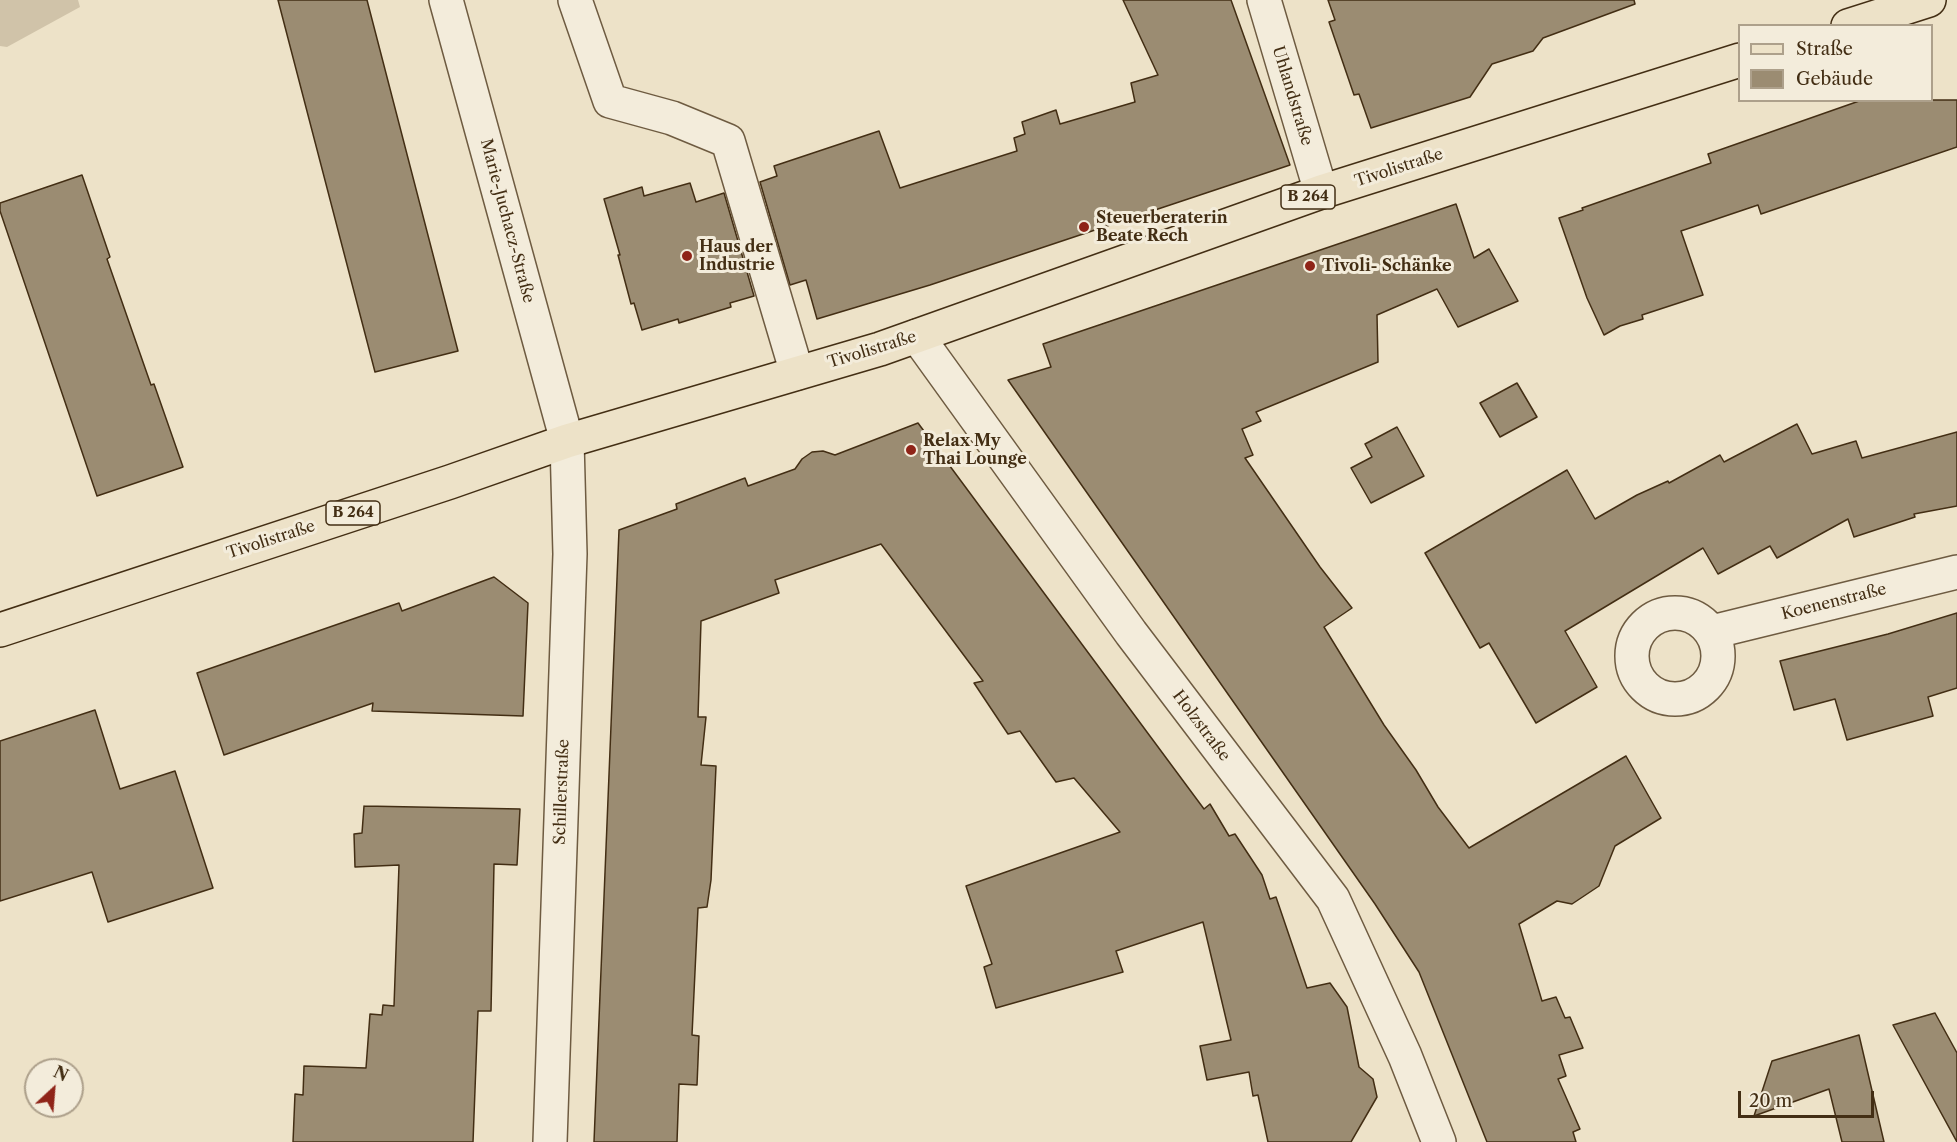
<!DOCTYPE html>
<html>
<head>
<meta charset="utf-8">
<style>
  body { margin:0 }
  #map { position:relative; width:1957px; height:1142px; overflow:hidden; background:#ede2c8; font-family:"Libre Caslon Text",serif }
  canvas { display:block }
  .legend { position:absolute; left:1738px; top:24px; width:195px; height:78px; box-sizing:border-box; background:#f3ecdb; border:2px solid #ada08b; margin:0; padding:8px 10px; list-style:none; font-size:18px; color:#432e14 }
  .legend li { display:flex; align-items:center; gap:12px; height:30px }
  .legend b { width:30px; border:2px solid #ada08b }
  .north { position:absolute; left:24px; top:1058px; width:60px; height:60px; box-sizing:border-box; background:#f3ecdb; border:2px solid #ada08b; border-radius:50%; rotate:26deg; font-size:16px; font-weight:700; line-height:24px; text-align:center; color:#432e14 }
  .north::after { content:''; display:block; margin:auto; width:21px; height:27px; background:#8f2418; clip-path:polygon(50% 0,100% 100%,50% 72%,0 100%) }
  .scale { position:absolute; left:1738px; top:1091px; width:136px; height:27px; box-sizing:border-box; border:3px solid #432e14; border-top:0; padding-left:8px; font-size:18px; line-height:21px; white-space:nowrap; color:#432e14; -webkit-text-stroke:4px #f3ecdb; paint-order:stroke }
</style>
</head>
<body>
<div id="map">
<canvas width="1957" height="1142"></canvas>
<ul class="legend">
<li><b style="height:8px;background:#ede2c8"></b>Straße</li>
<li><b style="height:16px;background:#9b8c72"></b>Gebäude</li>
</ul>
<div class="north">N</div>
<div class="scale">20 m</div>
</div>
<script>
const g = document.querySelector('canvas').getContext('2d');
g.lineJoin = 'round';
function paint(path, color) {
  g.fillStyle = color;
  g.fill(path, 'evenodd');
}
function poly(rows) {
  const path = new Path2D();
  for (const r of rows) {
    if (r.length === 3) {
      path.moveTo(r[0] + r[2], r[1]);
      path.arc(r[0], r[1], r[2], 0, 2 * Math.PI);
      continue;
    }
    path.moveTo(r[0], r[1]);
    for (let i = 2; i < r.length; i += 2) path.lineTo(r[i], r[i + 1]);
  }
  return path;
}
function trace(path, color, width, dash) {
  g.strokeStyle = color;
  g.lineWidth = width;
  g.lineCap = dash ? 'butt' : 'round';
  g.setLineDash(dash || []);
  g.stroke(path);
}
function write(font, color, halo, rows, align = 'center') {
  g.font = font + ' "Libre Caslon Text",serif';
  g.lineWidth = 6;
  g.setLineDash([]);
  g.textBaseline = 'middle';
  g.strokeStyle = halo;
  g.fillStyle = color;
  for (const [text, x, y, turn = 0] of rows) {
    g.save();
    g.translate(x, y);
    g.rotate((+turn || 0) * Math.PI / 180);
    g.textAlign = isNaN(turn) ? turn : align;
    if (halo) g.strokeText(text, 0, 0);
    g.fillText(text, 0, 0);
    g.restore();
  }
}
paint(poly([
  [0,0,78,0,80,7,7,47,0,46]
]), '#d0c3a9');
const building = poly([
  [278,0,367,0,458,351,375,372,278,0],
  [1123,0,1231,0,1290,165,930,285,817,319,806,280,790,285,760,182,777,176,774,166,879,131,900,188,1017,151,1014,138,1025,134,1022,122,1056,110,1060,124,1135,102,1131,83,1158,75,1123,0],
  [1328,0,1634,0,1635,4,1543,38,1533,51,1492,64,1470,97,1371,128,1359,94,1354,95,1329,22,1335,20,1328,0],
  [1862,100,1957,100,1957,147,1761,214,1758,205,1681,231,1703,295,1642,315,1643,319,1620,326,1604,335,1587,298,1559,218,1583,210,1582,208,1711,163,1708,154,1862,100],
  [82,175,110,257,107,259,151,385,154,384,183,467,97,496,0,211,0,203,82,175],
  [690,183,696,202,724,193,754,296,730,303,731,307,679,323,678,319,642,330,634,303,631,304,618,255,620,255,604,199,642,187,644,196,690,183],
  [1456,204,1474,258,1489,249,1518,301,1458,327,1437,289,1377,315,1378,362,1256,412,1261,421,1242,429,1253,455,1245,458,1320,567,1352,608,1324,627,1384,725,1416,770,1438,807,1469,848,1626,756,1661,818,1615,846,1599,886,1572,904,1557,901,1519,924,1542,1001,1556,997,1565,1018,1570,1017,1583,1048,1559,1055,1566,1076,1558,1079,1580,1129,1573,1132,1576,1142,1487,1142,1419,972,1375,904,1008,380,1051,367,1043,344,1456,204],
  [1517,383,1537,417,1500,437,1480,403,1517,383],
  [918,423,1204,809,1210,804,1229,836,1235,834,1262,875,1270,899,1276,897,1307,988,1330,983,1347,1007,1359,1067,1373,1079,1377,1097,1351,1142,1268,1142,1258,1095,1253,1096,1249,1072,1207,1080,1200,1046,1231,1040,1203,922,1116,951,1123,972,996,1008,984,967,992,964,966,886,1120,832,1074,778,1056,782,1020,731,1008,734,974,683,983,681,881,544,775,580,779,593,701,621,698,717,706,717,701,765,716,766,711,880,707,907,698,908,692,1035,699,1036,697,1085,679,1084,677,1142,594,1142,619,530,677,509,676,504,745,478,748,486,795,469,802,459,812,452,823,451,835,455,918,423],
  [1797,424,1812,454,1856,441,1862,458,1957,432,1957,506,1914,514,1915,517,1854,537,1848,519,1777,558,1770,546,1718,574,1703,548,1565,631,1597,687,1536,723,1489,643,1480,648,1425,553,1567,470,1595,519,1637,495,1668,481,1669,483,1720,455,1724,462,1797,424],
  [1397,427,1424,476,1371,503,1351,468,1372,457,1365,444,1397,427],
  [494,577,528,603,523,716,372,711,373,703,224,755,197,673,399,603,402,611,494,577],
  [1957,613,1957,688,1928,697,1933,716,1847,740,1835,699,1794,710,1780,661,1888,634,1957,613],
  [95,710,120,789,175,771,213,888,108,922,92,872,0,901,0,741,95,710],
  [364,806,520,809,517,865,494,864,491,1011,478,1011,473,1142,293,1142,295,1094,303,1095,304,1066,366,1068,370,1014,382,1015,383,1005,394,1006,399,865,355,867,354,834,362,833,364,806],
  [1935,1013,1957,1053,1957,1142,1893,1025,1935,1013],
  [1859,1035,1884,1142,1842,1142,1829,1089,1754,1116,1772,1061,1859,1035]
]);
paint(building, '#9b8c72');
trace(building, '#432e14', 1.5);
const minor = poly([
  [446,0,567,441,570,554,550,1142],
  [575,0,610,101,672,118,728,141,797,373],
  [1264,0,1321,192],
  [917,336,1131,633,1333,899,1405,1056,1439,1142],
  [1675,656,43],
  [1712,632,1957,572]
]);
const major = poly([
  [1848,26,1929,0],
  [0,630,450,482,567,441,880,349,1321,192,1740,60]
]);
trace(minor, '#6e5b41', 36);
trace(major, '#432e14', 36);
trace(minor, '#f3ecdb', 33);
trace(major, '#ede2c8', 33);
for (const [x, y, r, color] of [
  [1084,227,6,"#8f2418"],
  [687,256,6,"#8f2418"],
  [1310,266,6,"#8f2418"],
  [911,450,6,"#8f2418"]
]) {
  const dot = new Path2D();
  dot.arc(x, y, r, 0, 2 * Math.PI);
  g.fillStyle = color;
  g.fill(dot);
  trace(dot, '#f3ecdb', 2);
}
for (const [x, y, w] of [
  [1308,197,54],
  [353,513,54]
]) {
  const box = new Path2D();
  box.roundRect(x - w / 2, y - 12, w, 24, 4.5);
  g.fillStyle = '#f3ecdb';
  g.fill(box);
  trace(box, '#432e14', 1.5);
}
write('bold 15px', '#432e14', null, [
  ["B 264",1308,197],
  ["B 264",353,513]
]);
write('16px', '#432e14', '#f3ecdb', [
  ["Uhlandstraße",1292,96,73],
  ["Tivolistraße",1399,168,-18],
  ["Marie-Juchacz-Straße",507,221,75],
  ["Tivolistraße",872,350,-17],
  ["Tivolistraße",271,540,-18],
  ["Koenenstraße",1834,602,-14],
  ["Holzstraße",1201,726,53],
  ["Schillerstraße",562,792,-88]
]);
write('bold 16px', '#432e14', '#f3ecdb', [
  ["Steuerberaterin",1096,218],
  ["Beate Rech",1096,236],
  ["Haus der",699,247],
  ["Industrie",699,265],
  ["Tivoli- Schänke",1322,266],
  ["Relax My",923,441],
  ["Thai Lounge",923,459]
], 'left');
</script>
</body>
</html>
